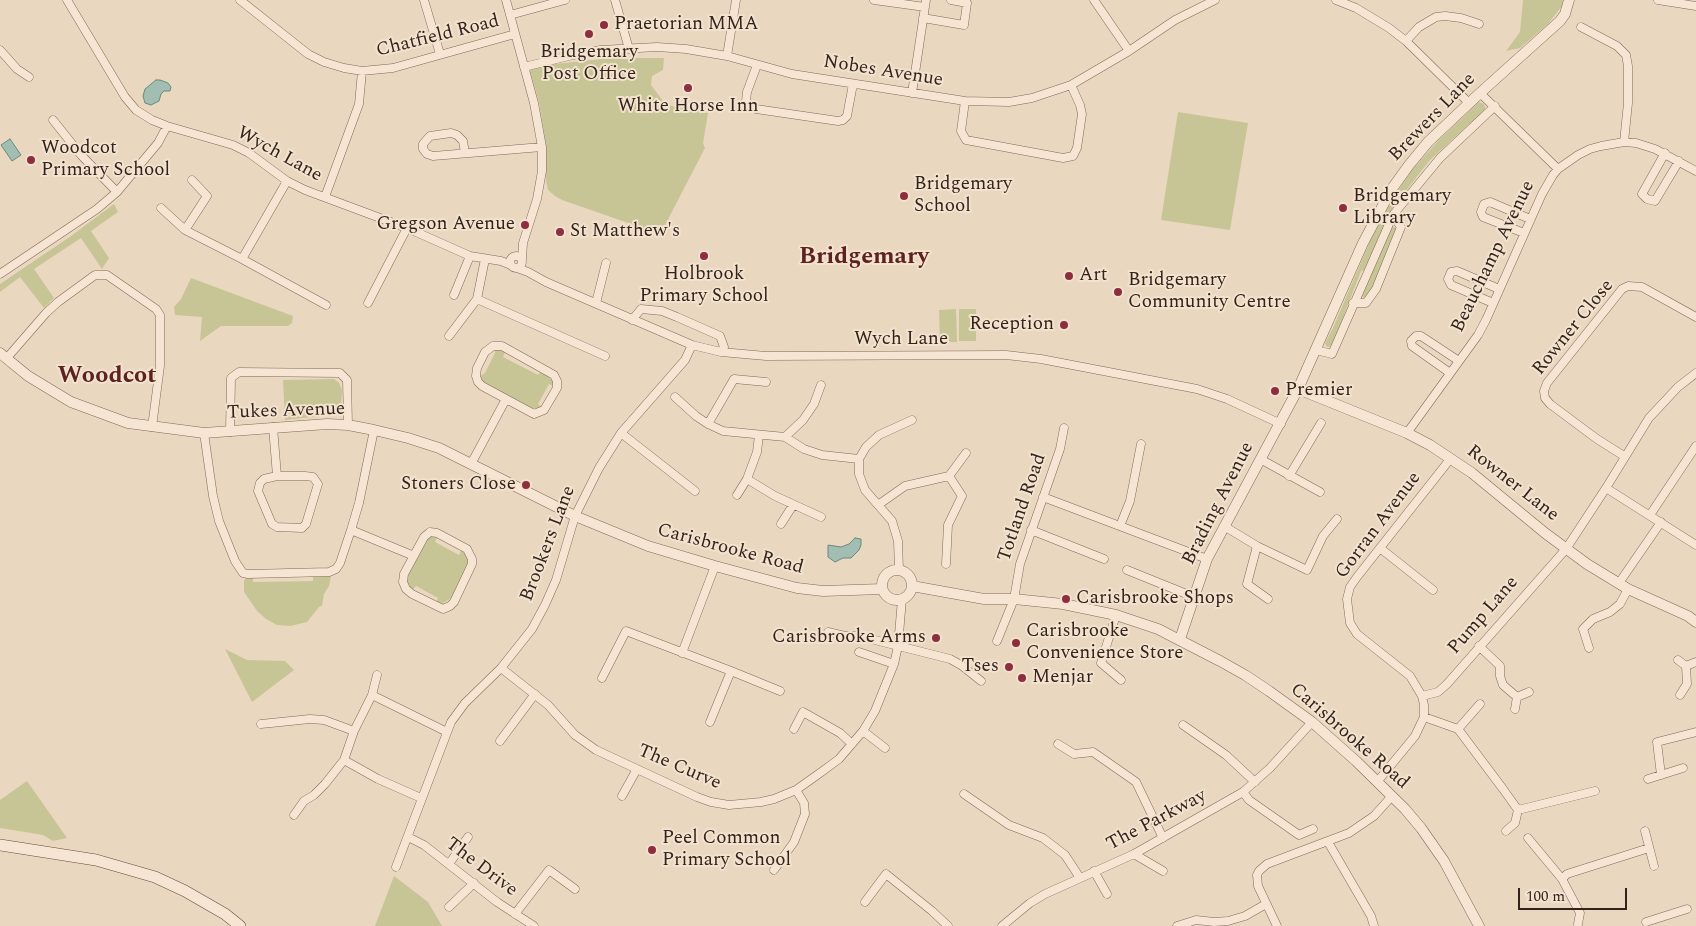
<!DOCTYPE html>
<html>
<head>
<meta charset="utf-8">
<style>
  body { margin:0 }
  #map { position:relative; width:1696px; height:926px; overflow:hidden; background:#ead7c0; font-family:Spectral,serif }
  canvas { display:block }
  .scale { position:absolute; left:1518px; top:888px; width:109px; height:22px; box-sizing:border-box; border:2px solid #32241c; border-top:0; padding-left:6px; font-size:15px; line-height:18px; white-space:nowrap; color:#32241c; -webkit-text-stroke:4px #f2e2ce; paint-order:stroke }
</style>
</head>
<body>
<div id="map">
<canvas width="1696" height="926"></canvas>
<div class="scale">100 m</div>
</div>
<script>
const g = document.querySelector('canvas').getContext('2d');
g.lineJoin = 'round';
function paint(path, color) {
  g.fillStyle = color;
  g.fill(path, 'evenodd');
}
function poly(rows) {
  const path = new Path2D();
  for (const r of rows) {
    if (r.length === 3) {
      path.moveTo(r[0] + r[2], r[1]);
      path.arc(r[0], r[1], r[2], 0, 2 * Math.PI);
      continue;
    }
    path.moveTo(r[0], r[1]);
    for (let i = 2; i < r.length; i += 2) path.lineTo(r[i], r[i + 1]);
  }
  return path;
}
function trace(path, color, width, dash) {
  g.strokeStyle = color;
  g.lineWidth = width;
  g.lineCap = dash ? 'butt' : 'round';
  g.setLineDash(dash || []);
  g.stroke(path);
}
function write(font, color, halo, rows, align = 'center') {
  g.font = font + ' Spectral,serif';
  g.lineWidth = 4;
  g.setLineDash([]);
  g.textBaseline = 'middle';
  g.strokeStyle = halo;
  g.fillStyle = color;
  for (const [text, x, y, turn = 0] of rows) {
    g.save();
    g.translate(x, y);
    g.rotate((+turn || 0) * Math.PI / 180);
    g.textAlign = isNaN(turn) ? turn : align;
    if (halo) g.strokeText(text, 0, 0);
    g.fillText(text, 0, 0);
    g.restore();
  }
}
paint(poly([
  [1523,0,1563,0,1562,6,1548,24,1520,48,1506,51,1520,32],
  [610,58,664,58,663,70,652,76,651,85,666,105,708,113,703,143,705,148,663,229,648,237,634,225,562,200,555,196,548,190,546,180,546,145,539,102,529,67],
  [1479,102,1484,104,1486,111,1470,125,1469,124,1429,161,1392,209,1364,270,1361,271,1332,346,1327,347,1325,343,1333,328,1371,239,1391,201,1412,170,1438,141],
  [1178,112,1248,123,1230,230,1161,220],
  [114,204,118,212,91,231,109,258,102,269,81,238,34,269,54,298,44,308,20,277,0,292,0,284,71,236],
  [1392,226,1398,229,1375,286,1365,297,1362,297,1373,265],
  [191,278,293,316,292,323,288,326,221,326,200,341,202,317,175,315,174,307,181,299],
  [956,309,957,342,940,342,939,310],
  [959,309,976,309,976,341,959,341],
  [495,349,505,352,503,357,538,375,541,371,553,381,553,386,549,384,538,404,542,407,540,409,532,408,480,381,479,377,485,373,495,353],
  [334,379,339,383,342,390,341,409,338,414,285,420,283,380],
  [430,536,437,537,435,542,459,555,462,549,468,553,469,559,469,566,455,593,451,598,442,604,436,603,438,598,416,586,411,591,406,579,408,573,425,541],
  [331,576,329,586,324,594,322,606,319,607,307,622,290,626,277,625,266,619,257,611,244,592,244,581,246,577,253,578,253,582,313,581,313,577],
  [225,649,247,660,285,661,294,670,252,702],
  [27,781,67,838,53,841,43,835,0,828,0,800],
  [394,876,428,902,442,926,375,926]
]), '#c7c595');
const water = poly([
  [156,80,160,80,168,83,171,87,170,91,164,91,161,94,159,101,151,105,145,103,143,96,145,89,156,80],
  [10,139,21,155,12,161,1,145,10,139],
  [855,538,861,539,861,545,859,550,851,558,843,558,835,562,828,557,828,545,841,547,849,544,855,538]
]);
paint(water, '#a2bdb1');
trace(water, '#6a897d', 1);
const minor = poly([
  [67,0,125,97,136,110,152,120,167,126,233,145,249,153,287,181,305,190,407,228,470,256,501,261,511,265],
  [240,0,308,54,324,62,344,68,362,71,393,68,515,34],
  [424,0,440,54],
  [506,0,534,103,542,147,542,171,537,199,523,243,522,259],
  [615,0,629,49],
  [874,0,925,7],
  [1094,0,1129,51],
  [1336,0,1356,8,1389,28,1406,41,1469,103],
  [1658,0,1696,6],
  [510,15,565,0],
  [923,18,964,25,967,3,951,0],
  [1581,27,1617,46,1626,55,1628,66,1628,103,1624,142],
  [1406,41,1419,27,1436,17,1445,16,1461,18,1479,24],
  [0,50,17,69,29,77],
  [727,56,736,0],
  [757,65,747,92,746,101,750,106,756,109,838,121,843,120,847,116,853,84],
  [524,67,573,55,601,50,657,47,686,49,727,56,792,74,965,101,1009,102,1032,98,1071,85,1129,51,1175,20,1215,0],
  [912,93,926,0],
  [1480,93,1558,169],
  [965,101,961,131,966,140,1063,158,1073,156,1077,148,1082,114,1080,105,1071,85],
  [53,120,81,155,117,192],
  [465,153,463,141,457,135,451,133,430,136,423,144,423,149,427,154,433,156,542,147],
  [1665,153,1642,194,1647,199,1655,201,1679,161],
  [325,197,359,104,362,71],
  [161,208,185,230,242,259,326,305],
  [185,230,207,196,192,180],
  [1524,233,1483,217,1481,212,1484,204,1490,202,1530,219],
  [516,262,6],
  [242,259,287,181],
  [517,268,528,272,546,282,692,345,721,352,766,356,1006,355,1041,359,1197,389,1227,399,1281,424],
  [0,274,97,209,117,192,158,143,167,126],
  [454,295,470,256],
  [477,299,605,356],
  [368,303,407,228],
  [596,303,606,263],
  [1353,303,1366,303,1376,289,1401,227,1393,215],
  [1493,303,1451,285,1448,279,1451,272,1457,271,1499,289],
  [632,320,641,309,662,311,677,317,720,336,724,347,721,352],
  [449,336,477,299,485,259],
  [493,346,502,346,554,375,557,381,557,388,544,410,534,414,482,386,478,382,476,376,477,368,485,352,493,346],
  [1316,350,1332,354,1393,215,1440,158,1495,106],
  [6,359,46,313,58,302,95,275,107,275,156,309,160,315,160,366,152,427],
  [1450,373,1412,346,1411,341,1416,336,1421,336,1459,361],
  [675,397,696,416,708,424,723,431,785,437,804,449,822,455,859,459],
  [708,424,734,379,766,382],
  [273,427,277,476],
  [230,432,231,378,239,372,340,373,347,380,348,425],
  [204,433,213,496,219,521,235,561,243,573,248,574,329,572,336,569,340,563,351,530,359,503,374,430],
  [621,433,695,491],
  [1407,433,1478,335,1486,320,1542,194,1553,175,1558,169,1578,155,1590,149,1601,146,1624,142,1636,143,1655,149,1696,171],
  [759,435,757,452,747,479,775,496,821,517],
  [785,437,803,420,814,404,821,385],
  [1624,456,1597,439,1550,404,1545,398,1544,391,1547,383,1622,289,1628,286,1642,287,1696,317],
  [1262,460,1320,492],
  [471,464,506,399],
  [277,476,305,476,313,477,318,484,306,524,302,528,277,527,272,524,258,491,260,483,264,479,277,476],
  [949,476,966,453],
  [1289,476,1321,423],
  [1606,488,1696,545],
  [737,495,747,479],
  [1043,497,1207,559],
  [878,505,905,486,949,476,962,496,948,525,946,564],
  [1650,515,1696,446],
  [781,524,793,505],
  [1120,526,1130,501,1141,444],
  [1224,526,1257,546,1307,570,1323,536,1337,519],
  [351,530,414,556],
  [1031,530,1104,559],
  [430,532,437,533,467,549,472,559,472,564,454,602,450,606,443,609,412,594,406,589,403,582,404,574,424,537,430,532],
  [1257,546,1247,584,1268,599],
  [1380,548,1433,590],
  [899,570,898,541,892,521,865,490,859,474,859,459,866,447,879,435,912,420],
  [1127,570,1194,597],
  [1619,583,1661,522],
  [1116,615,1101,663,1121,680],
  [828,632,845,636,859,636,950,659,961,665,981,681],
  [997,641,1014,599,1020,564,1060,449,1064,428],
  [1479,646,1500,666,1500,676,1503,685,1517,697,1515,709],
  [1589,648,1583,629,1593,619,1610,612,1620,604,1628,589],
  [859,652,894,664],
  [682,653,715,566],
  [1678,660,1686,666,1687,684,1680,695],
  [1686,666,1696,662],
  [501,668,548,705,575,735,596,750,697,797,711,802,729,805,761,802,774,799,796,790,820,773,839,759,863,731,875,711,894,664,898,646,902,599],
  [602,678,626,631,731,671,780,691],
  [372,695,447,732],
  [1422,696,1438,692,1447,684,1566,549,1606,488,1649,418,1678,387,1696,373],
  [1517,697,1529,692],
  [1424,717,1458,729,1503,789,1518,810,1515,823,1506,831],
  [710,722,731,671],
  [261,724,310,719,324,720,354,731],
  [1183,725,1226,755,1255,782],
  [794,729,803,712,840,733,852,744],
  [1458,729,1480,704],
  [863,731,885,748],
  [500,741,535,694],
  [1058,744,1074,754,1093,752,1136,782,1163,838],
  [344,760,378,779,421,798],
  [1661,775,1657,742,1696,732],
  [1648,779,1683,768],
  [1377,782,1415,736,1424,717,1424,705,1422,696,1410,676,1357,634,1350,623,1347,599,1350,587,1357,577,1451,458],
  [1243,792,1249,800,1299,835,1313,829],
  [964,794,1009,825,1043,838,1065,855,1080,878],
  [622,796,637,769],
  [1518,810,1595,791],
  [294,815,304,801,314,795,325,784,344,760,354,731,372,695,377,675],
  [1645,831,1654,866],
  [408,837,424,845,497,902,534,926],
  [1528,838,1562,879,1580,913,1578,924],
  [1328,842,1371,916,1374,926],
  [1134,854,1163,871],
  [449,864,468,837],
  [396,867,451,722,465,703,501,668,532,629,545,605,556,580,575,516,599,468,621,433,685,360,692,345],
  [774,870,794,842,805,814,804,803,796,790],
  [1094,871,1107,894],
  [1562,879,1567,874,1649,848],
  [865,902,886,874,932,911,948,926],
  [449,907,474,883],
  [515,914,549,870,575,889],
  [1646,922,1687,909],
  [1002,926,1030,903,1045,894,1134,854,1243,792,1270,768,1312,722],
  [1177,926,1196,920,1214,922,1228,921,1245,916,1266,904],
  [1277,926,1258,886,1257,875,1259,871,1267,864,1349,833,1374,816,1392,796]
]);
const tertiary = poly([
  [0,353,28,376,71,402,128,423,204,433,327,424,348,425,374,430,408,438,439,448,575,516,648,546,715,566,797,588,823,591,882,589],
  [1298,389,1407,433,1430,445,1472,473,1545,533,1587,564,1628,589,1688,616,1696,622],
  [897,585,15],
  [912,586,984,599,1014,599,1063,604,1116,615,1158,629,1220,661,1245,675,1269,691,1312,722,1356,761,1405,809,1421,828,1444,861,1479,926],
  [1180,639,1207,559,1298,389,1363,243,1391,190,1409,165,1428,142,1480,93,1560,21,1565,14,1569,0]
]);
const secondary = poly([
  [0,845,96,860,155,877,185,891,225,914,240,926]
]);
trace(minor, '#826859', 9);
trace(tertiary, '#826859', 11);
trace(secondary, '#644a3c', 12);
trace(minor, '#f6e5d2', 8);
trace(tertiary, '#f6e5d2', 10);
trace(secondary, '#f6e5d2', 11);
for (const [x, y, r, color] of [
  [604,25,5,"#8d2d3d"],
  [589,34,5,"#8d2d3d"],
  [688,88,5,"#8d2d3d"],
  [31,160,5,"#8d2d3d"],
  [904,196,5,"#8d2d3d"],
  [1343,208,5,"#8d2d3d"],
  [525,225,5,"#8d2d3d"],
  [560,232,5,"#8d2d3d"],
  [704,256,5,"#8d2d3d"],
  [1069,276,5,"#8d2d3d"],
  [1118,292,5,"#8d2d3d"],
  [1064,325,5,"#8d2d3d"],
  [1275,391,5,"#8d2d3d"],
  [526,485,5,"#8d2d3d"],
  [1066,599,5,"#8d2d3d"],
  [936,638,5,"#8d2d3d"],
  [1016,643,5,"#8d2d3d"],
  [1009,667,5,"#8d2d3d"],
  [1022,678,5,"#8d2d3d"],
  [652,850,5,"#8d2d3d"]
]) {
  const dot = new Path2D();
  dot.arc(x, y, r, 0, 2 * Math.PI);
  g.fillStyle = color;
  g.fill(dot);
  trace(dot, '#f2e2ce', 2);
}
write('19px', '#32241c', '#f2e2ce', [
  ["Praetorian MMA",614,25],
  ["Bridgemary",589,53,"center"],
  ["Post Office",589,75,"center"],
  ["White Horse Inn",688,107,"center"],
  ["Woodcot",41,149],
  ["Primary School",41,171],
  ["Bridgemary",914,185],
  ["School",914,207],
  ["Bridgemary",1353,197],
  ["Library",1353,219],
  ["Gregson Avenue",515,225,"right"],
  ["St Matthew's",570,232],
  ["Holbrook",704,275,"center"],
  ["Primary School",704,297,"center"],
  ["Art",1079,276],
  ["Bridgemary",1128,281],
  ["Community Centre",1128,303],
  ["Reception",1054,325,"right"],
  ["Premier",1285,391],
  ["Stoners Close",516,485,"right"],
  ["Carisbrooke Shops",1076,599],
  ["Carisbrooke",1026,632],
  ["Convenience Store",1026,654],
  ["Carisbrooke Arms",926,638,"right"],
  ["Tses",999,667,"right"],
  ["Menjar",1032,678],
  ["Peel Common",662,839],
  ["Primary School",662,861]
], 'left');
write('19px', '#32241c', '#f2e2ce', [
  ["Chatfield Road",438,37,-14],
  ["Nobes Avenue",883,72,9],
  ["Brewers Lane",1433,118,-46],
  ["Wych Lane",279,155,29],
  ["Beauchamp Avenue",1494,257,-64],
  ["Rowner Close",1574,328,-51],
  ["Wych Lane",901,340],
  ["Tukes Avenue",286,412,-2],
  ["Rowner Lane",1512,484,38],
  ["Brading Avenue",1219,504,-63],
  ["Totland Road",1023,508,-71],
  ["Gorran Avenue",1379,526,-53],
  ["Brookers Lane",549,544,-69],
  ["Carisbrooke Road",730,550,15],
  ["Pump Lane",1484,616,-49],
  ["Carisbrooke Road",1349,737,41],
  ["The Curve",679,768,23],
  ["The Parkway",1157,821,-28],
  ["The Drive",481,868,37]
]);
write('bold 24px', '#5c221f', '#f2e2ce', [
  ["Bridgemary",864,258],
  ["Woodcot",107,377]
]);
</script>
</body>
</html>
